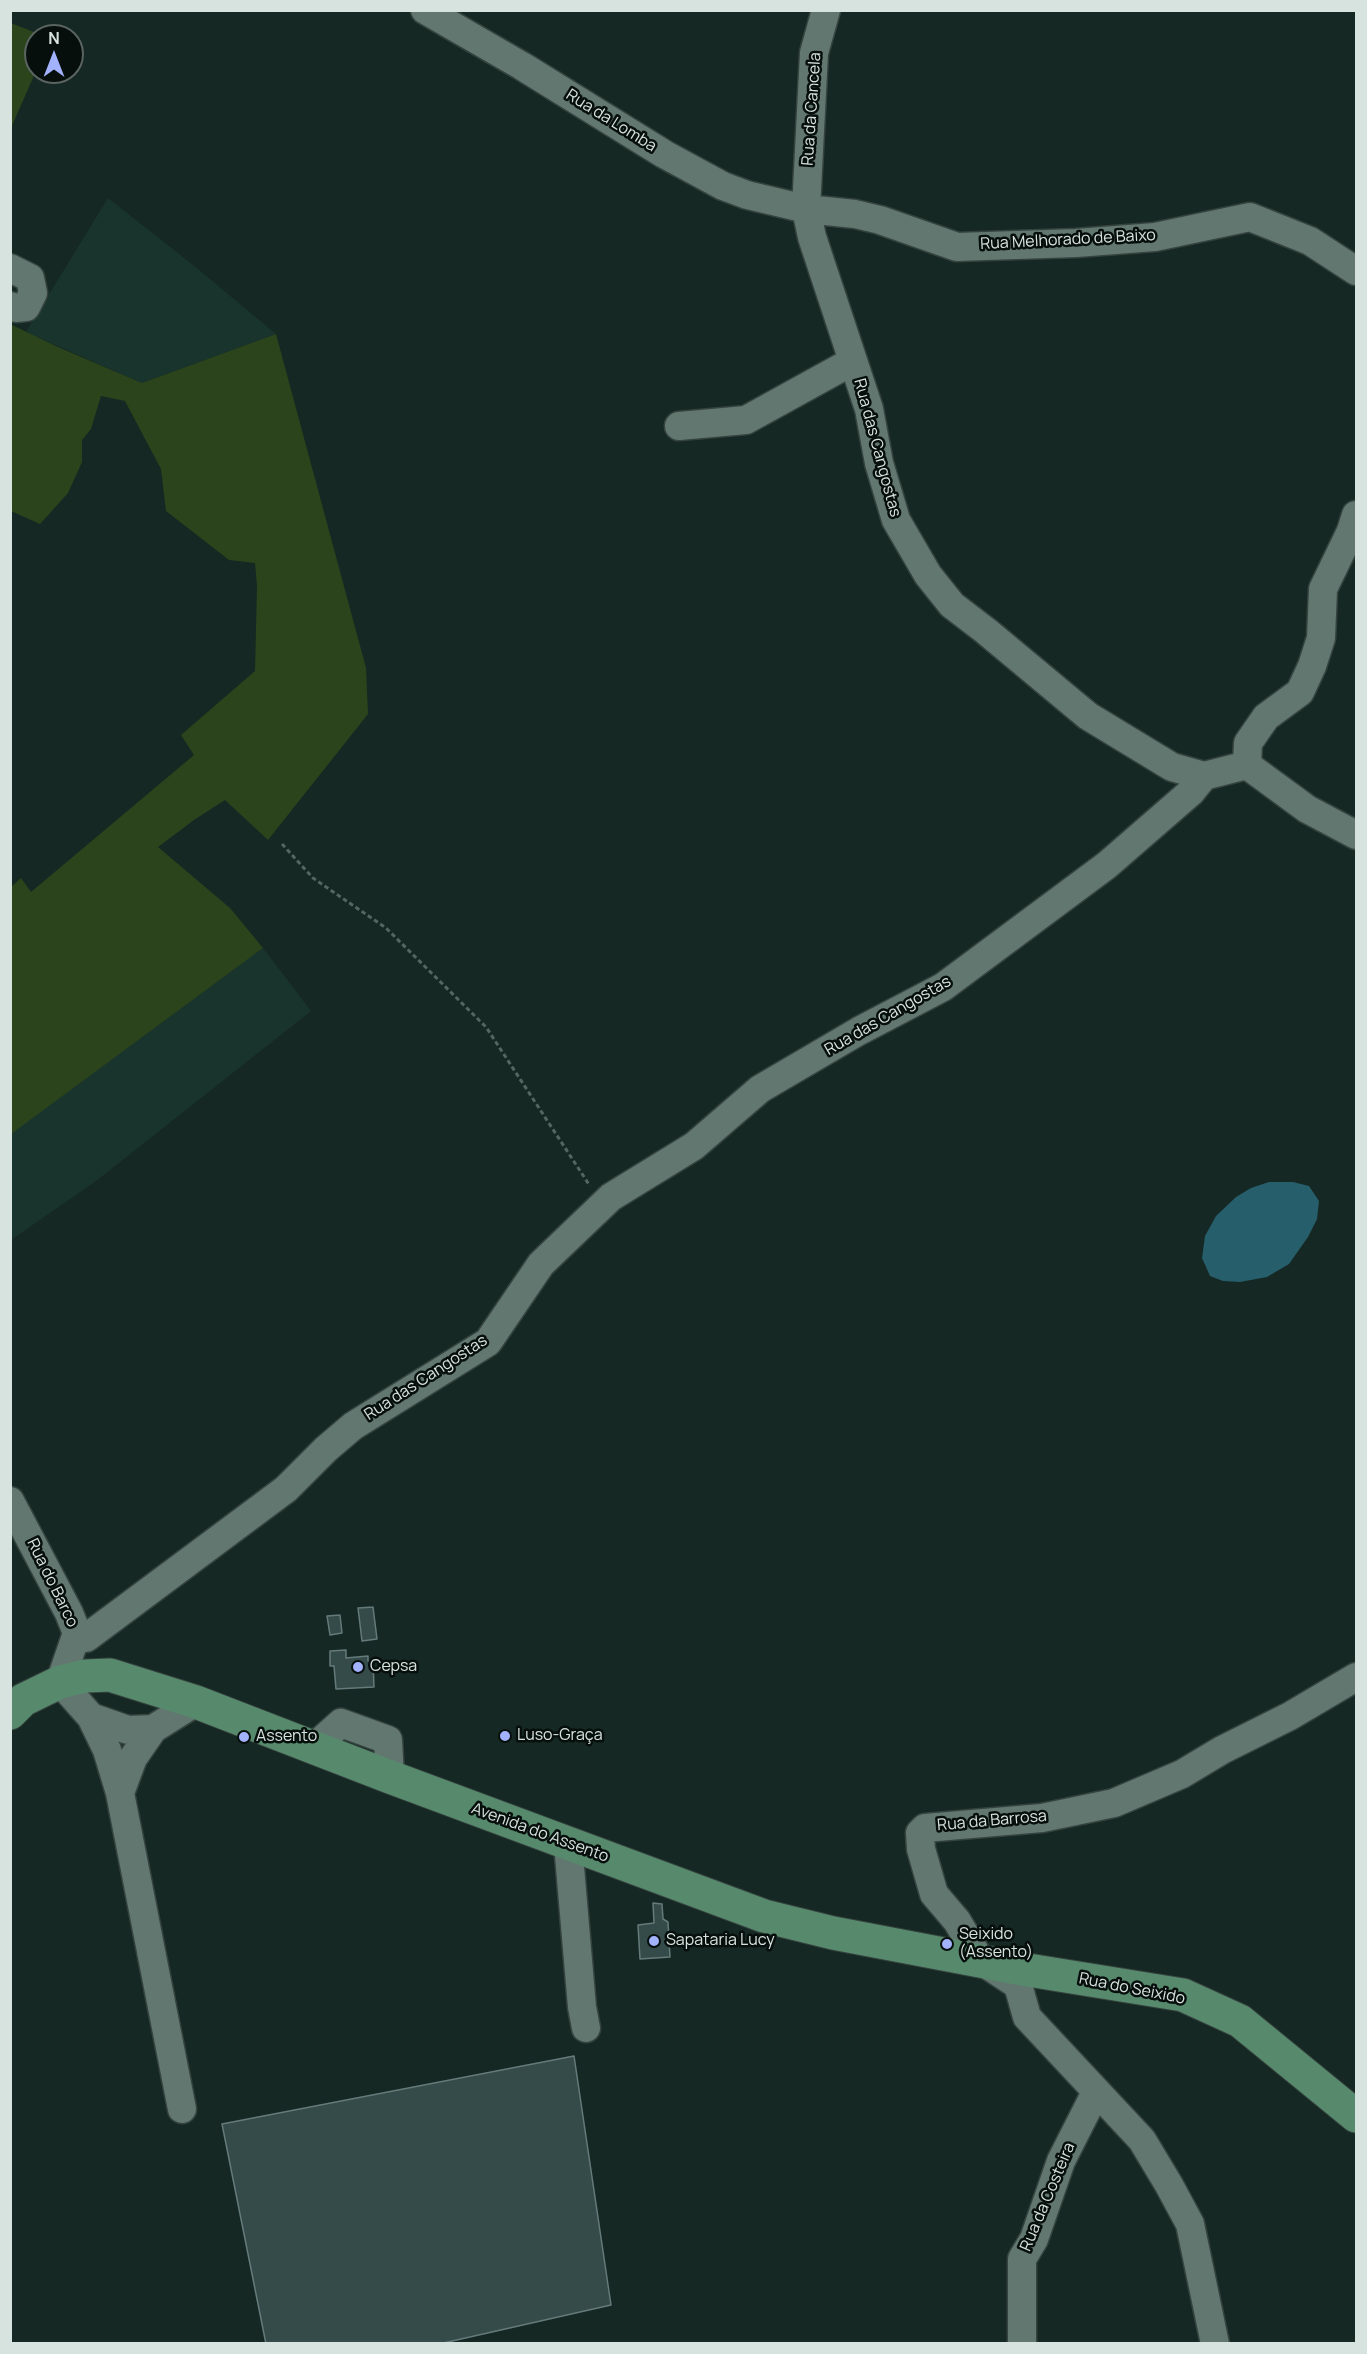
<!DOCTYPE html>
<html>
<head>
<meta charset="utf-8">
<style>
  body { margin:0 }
  #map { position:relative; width:1367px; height:2354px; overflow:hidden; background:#162823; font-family:Manrope,sans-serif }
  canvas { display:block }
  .frame { position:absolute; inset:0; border:12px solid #d7e3df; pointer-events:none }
  .north { position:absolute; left:24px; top:24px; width:60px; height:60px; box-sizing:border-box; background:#070f0d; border:2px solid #5a6461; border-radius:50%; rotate:0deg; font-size:16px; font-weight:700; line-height:24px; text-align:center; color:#d7e3df }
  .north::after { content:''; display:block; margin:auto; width:21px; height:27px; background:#a3b2fd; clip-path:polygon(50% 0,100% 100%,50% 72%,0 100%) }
</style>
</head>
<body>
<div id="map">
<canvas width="1367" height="2354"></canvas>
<div class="frame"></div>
<div class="north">N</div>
</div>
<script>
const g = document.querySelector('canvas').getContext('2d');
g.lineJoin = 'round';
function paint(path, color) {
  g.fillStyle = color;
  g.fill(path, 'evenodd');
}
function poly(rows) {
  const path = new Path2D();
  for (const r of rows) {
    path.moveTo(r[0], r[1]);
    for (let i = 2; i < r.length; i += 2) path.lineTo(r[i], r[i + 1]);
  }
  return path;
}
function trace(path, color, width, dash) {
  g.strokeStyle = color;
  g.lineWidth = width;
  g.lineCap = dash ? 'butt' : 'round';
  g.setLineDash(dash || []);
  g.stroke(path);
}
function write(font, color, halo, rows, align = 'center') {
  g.font = font + ' Manrope,sans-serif';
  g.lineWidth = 5;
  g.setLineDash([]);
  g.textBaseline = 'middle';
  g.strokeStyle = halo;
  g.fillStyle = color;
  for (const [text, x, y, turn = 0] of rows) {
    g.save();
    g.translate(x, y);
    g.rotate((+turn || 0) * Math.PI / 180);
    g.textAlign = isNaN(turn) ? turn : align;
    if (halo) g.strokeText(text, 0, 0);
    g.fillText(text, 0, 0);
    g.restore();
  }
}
paint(poly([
  [108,198,198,269,276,334,142,383,26,332],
  [263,948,311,1011,96,1181,11,1240,10,1134]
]), '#19342d');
paint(poly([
  [11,23,44,36,36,36,36,71,11,128],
  [10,324,58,347,142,383,276,334,366,668,368,714,268,840,225,800,194,820,158,847,230,908,263,948,11,1134,11,887,21,878,31,892,194,755,181,735,255,671,257,586,255,563,229,560,166,511,161,469,125,401,101,396,91,429,82,440,82,462,68,493,40,524,11,511]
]), '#2b441c');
paint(poly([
  [1269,1182,1293,1182,1309,1186,1319,1201,1317,1219,1308,1237,1289,1264,1267,1277,1240,1282,1223,1281,1210,1276,1202,1258,1205,1236,1216,1216,1236,1197,1251,1188]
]), '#265e6b');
const building = poly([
  [373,1607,377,1639,362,1641,358,1608,373,1607],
  [340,1615,342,1633,330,1635,327,1616,340,1615],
  [346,1650,346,1658,368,1656,368,1661,373,1661,374,1687,336,1689,334,1666,330,1666,330,1651,346,1650],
  [653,1903,662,1904,663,1919,668,1922,670,1957,640,1959,638,1925,654,1923,653,1903],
  [574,2056,611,2305,439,2344,266,2344,222,2124,574,2056]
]);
paint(building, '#354b4a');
trace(building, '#657b7b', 1.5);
const minor = poly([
  [425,10,522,66,664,154,723,186,747,195,806,209,855,214,880,220,957,247,1076,243,1155,237,1250,217,1310,241,1356,271],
  [826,10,814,53,806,209,812,237,869,409,879,463,896,520,928,575,952,605,986,631,1088,716,1172,767,1204,776,1247,765,1307,809,1356,835],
  [10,268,30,278,33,293,26,307,16,308,10,306],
  [679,426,746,420,853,361],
  [1247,765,1248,743,1266,717,1300,692,1312,666,1321,638,1323,589,1351,531,1356,515],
  [10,1501,69,1613,77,1633,60,1682,91,1717,107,1750,120,1793,182,2109],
  [86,1638,286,1489,326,1449,353,1426,488,1342,541,1264,611,1197,694,1146,760,1089,859,1031,943,987,1107,865,1191,792,1204,776],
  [91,1717,128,1730,153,1729],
  [313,1748,341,1723,388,1740,390,1777],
  [120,1793,133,1758,153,1729,196,1702],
  [568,1844,582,2007,586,2028],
  [1022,2344,1022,2259,1034,2239,1061,2161,1096,2092],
  [1215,2344,1190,2224,1169,2185,1142,2140,1027,2017,1018,1985,980,1960,957,1921,934,1894,921,1849,920,1833,925,1828,1042,1818,1114,1803,1182,1774,1222,1750,1290,1716,1356,1677]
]);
const major = poly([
  [10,1713,23,1700,60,1682,85,1676,110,1675,196,1702,390,1777,764,1916,833,1933,1022,1969,1183,1995,1240,2021,1356,2116]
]);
trace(minor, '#35433f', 31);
trace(major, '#35433f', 35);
trace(poly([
  [282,844,313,878,386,928,486,1027,590,1186]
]), '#556561', 3, [4.5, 3]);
trace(minor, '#627770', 28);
trace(major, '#578a6d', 33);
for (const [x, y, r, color] of [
  [358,1667,6,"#a3b2fd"],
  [505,1736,6,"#a3b2fd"],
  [244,1737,6,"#a3b2fd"],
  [654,1941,6,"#a3b2fd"],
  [947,1944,6,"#a3b2fd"]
]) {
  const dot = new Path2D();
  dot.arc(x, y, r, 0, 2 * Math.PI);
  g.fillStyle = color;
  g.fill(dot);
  trace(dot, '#070f0d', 2);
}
write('16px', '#d7e3df', '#070f0d', [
  ["Rua da Cancela",812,109,-86],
  ["Rua da Lomba",611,121,32],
  ["Rua Melhorado de Baixo",1068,240,-3],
  ["Rua das Cangostas",877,448,75],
  ["Rua das Cangostas",888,1016,-30],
  ["Rua das Cangostas",426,1378,-33],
  ["Rua do Barco",52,1583,64],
  ["Rua da Barrosa",992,1821,-5],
  ["Avenida do Assento",540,1833,20],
  ["Rua do Seixido",1132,1989,11],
  ["Rua da Costeira",1048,2197,-67]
]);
write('16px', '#d7e3df', '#070f0d', [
  ["Cepsa",370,1667],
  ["Luso-Graça",517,1736],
  ["Assento",256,1737],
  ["Seixido",959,1935],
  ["(Assento)",959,1953],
  ["Sapataria Lucy",666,1941]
], 'left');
</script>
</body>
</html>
